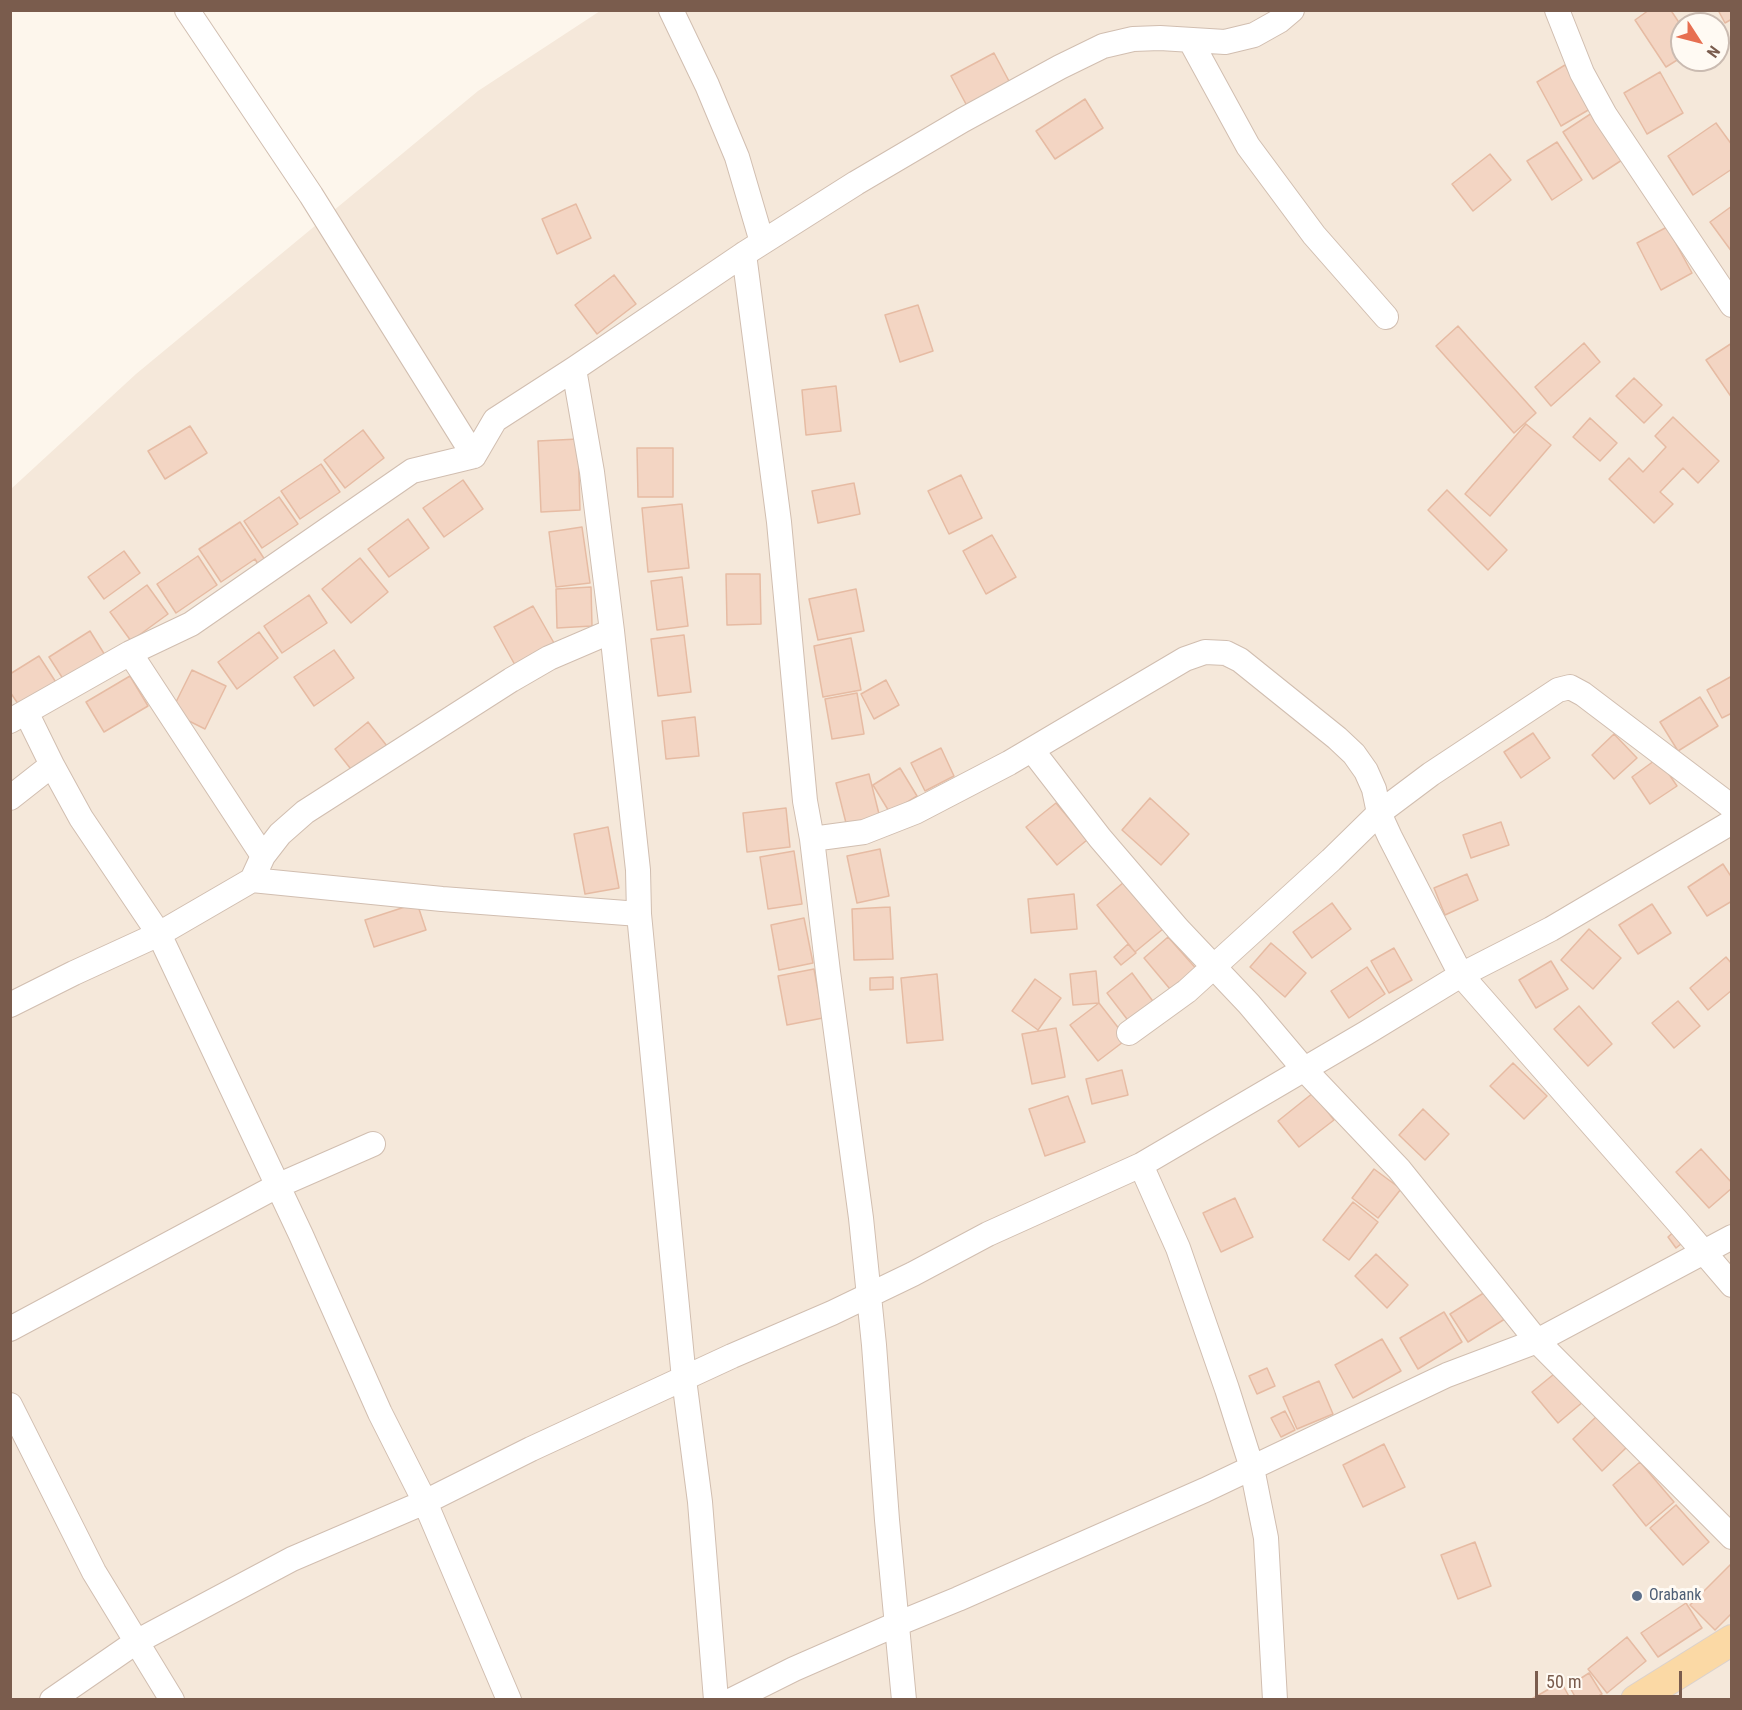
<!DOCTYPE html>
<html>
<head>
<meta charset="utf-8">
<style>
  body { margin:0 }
  #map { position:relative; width:1742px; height:1710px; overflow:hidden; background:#fdf6ec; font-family:"Roboto Condensed",sans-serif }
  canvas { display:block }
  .frame { position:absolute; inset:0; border:12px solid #7a5c4d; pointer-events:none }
  .north { position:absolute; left:1670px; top:12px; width:60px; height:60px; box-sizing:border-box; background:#fffaf3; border:2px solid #cabbb1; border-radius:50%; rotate:126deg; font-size:16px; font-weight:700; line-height:24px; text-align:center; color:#7a5c4d }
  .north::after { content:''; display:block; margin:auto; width:21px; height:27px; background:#e76f51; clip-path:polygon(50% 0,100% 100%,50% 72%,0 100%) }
  .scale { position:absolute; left:1535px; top:1671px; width:147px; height:27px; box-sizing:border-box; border:3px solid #7a5c4d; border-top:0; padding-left:8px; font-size:18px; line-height:21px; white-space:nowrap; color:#7a5c4d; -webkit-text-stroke:4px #fffaf3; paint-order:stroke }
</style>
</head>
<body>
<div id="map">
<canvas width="1742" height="1710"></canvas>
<div class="frame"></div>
<div class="north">N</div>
<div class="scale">50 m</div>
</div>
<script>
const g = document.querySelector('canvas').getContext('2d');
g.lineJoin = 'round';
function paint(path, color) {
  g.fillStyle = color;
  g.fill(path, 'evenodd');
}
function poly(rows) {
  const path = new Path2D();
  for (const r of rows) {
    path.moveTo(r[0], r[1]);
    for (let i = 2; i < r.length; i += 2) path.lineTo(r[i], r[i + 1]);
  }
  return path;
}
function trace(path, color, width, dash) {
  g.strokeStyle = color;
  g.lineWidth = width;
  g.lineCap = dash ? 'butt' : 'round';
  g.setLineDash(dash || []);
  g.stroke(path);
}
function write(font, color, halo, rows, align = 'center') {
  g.font = font + ' "Roboto Condensed",sans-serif';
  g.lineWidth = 6;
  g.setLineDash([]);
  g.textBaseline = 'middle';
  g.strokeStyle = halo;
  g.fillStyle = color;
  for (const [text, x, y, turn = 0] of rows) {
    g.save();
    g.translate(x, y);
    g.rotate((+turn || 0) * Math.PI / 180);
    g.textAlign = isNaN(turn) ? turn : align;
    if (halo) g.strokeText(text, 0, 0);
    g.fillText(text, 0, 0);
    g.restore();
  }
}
paint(poly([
  [600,11,1731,11,1731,1699,11,1700,11,489,136,374,478,91],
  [1682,24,1718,24,1718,60,1682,60]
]), '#f5e8da');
const building = poly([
  [1649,10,1674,10,1672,12,1682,27,1682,57,1666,67,1635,20,1649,10],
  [1718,10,1732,10,1732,19,1725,23,1718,10],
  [994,53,1010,83,967,106,951,76,994,53],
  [1565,65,1590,109,1561,126,1537,82,1565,65],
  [1660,72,1683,113,1647,134,1624,93,1660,72],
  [1085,99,1103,128,1055,159,1036,131,1085,99],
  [1592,113,1622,160,1593,179,1563,132,1592,113],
  [1716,123,1732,145,1732,169,1693,195,1668,156,1716,123],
  [1557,142,1582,180,1552,200,1527,161,1557,142],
  [1490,154,1511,180,1473,211,1452,184,1490,154],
  [576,204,591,238,557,254,542,219,576,204],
  [1732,206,1732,252,1710,222,1732,206],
  [1667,227,1692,273,1661,290,1637,243,1667,227],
  [614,275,636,304,597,334,575,305,614,275],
  [918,305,933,351,900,362,885,315,918,305],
  [1458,326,1536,413,1514,433,1436,346,1458,326],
  [1584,343,1600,362,1551,406,1535,387,1584,343],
  [1732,343,1732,398,1706,360,1732,343],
  [1634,378,1662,405,1644,423,1616,396,1634,378],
  [836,386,841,431,806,435,802,390,836,386],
  [1673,417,1719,461,1698,483,1683,468,1660,492,1673,504,1654,523,1609,479,1629,458,1643,472,1666,447,1655,436,1673,417],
  [1590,418,1617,443,1600,461,1573,437,1590,418],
  [1526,424,1551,445,1490,516,1465,494,1526,424],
  [190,426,207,453,165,479,148,451,190,426],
  [363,430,384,458,345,488,324,460,363,430],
  [578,439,580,510,541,512,538,441,578,439],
  [637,448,673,448,673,497,638,497,637,448],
  [321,464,340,492,300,519,281,491,321,464],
  [961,475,982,518,949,534,928,491,961,475],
  [463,480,483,509,444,537,423,508,463,480],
  [854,483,860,514,818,523,812,491,854,483],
  [1447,490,1507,550,1488,570,1428,510,1447,490],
  [279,497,298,524,262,548,244,521,279,497],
  [682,504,689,568,648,572,642,508,682,504],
  [408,519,429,548,389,577,368,549,408,519],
  [240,522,269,566,262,571,255,559,221,582,199,549,240,522],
  [582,527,590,583,556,587,549,532,582,527],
  [992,535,1016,577,986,594,963,551,992,535],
  [124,551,140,573,104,599,88,577,124,551],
  [198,556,217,585,176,613,157,584,198,556],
  [360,558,388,592,351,623,322,589,360,558],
  [726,574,760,574,761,624,727,625,726,574],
  [682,577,688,626,657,630,651,581,682,577],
  [147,585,168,614,131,641,110,612,147,585],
  [591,587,592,626,557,628,556,589,591,587],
  [856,589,864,631,818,640,809,599,856,589],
  [309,595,327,623,282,653,264,626,309,595],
  [533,606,554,643,515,665,494,627,533,606],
  [90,631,108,660,67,685,49,657,90,631],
  [259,632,278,658,237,689,218,662,259,632],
  [684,635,691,692,658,696,651,639,684,635],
  [851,638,861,690,823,697,814,646,851,638],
  [334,650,354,678,314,706,294,677,334,650],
  [39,656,59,687,23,711,10,692,10,674,39,656],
  [192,670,226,686,205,729,171,712,192,670],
  [130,676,148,706,104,732,86,702,130,676],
  [1732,676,1732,713,1722,718,1707,690,1732,676],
  [886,680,899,705,874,719,861,694,886,680],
  [857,693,864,734,832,739,825,699,857,693],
  [1700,697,1718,726,1678,751,1660,722,1700,697],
  [695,717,699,756,666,759,662,721,695,717],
  [368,722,387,746,354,773,335,749,368,722],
  [1533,733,1550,758,1521,778,1504,752,1533,733],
  [1614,734,1637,758,1614,779,1592,755,1614,734],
  [941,748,954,776,925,791,911,763,941,748],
  [1658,758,1677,786,1650,804,1632,777,1658,758],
  [900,768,917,796,890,813,873,785,900,768],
  [869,774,880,818,847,827,836,783,869,774],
  [1150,798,1189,834,1161,865,1122,830,1150,798],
  [1056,803,1087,840,1057,865,1026,827,1056,803],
  [786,808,790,847,747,852,743,813,786,808],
  [1501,822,1509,845,1471,858,1463,835,1501,822],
  [608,827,619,888,585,894,574,834,608,827],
  [880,849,889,896,857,903,847,856,880,849],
  [794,851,802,904,768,909,760,857,794,851],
  [1723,864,1732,878,1732,901,1707,916,1688,887,1723,864],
  [1467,874,1478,900,1445,915,1434,888,1467,874],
  [1124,882,1163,929,1135,952,1097,905,1124,882],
  [1074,894,1077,929,1031,933,1028,899,1074,894],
  [417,903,426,930,374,947,365,920,417,903],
  [1332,903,1351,929,1312,958,1293,932,1332,903],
  [1652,904,1671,933,1638,954,1619,925,1652,904],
  [890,907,893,959,854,960,852,909,890,907],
  [804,918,813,963,779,970,771,925,804,918],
  [1589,929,1621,958,1593,989,1561,960,1589,929],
  [1168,937,1200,973,1175,995,1144,958,1168,937],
  [1271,943,1306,973,1285,997,1250,967,1271,943],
  [1128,944,1136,953,1121,965,1114,957,1128,944],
  [1394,948,1412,980,1389,993,1371,961,1394,948],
  [1726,957,1732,964,1732,990,1708,1010,1690,988,1726,957],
  [1551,961,1568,989,1536,1008,1519,980,1551,961],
  [1367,967,1385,994,1349,1018,1331,991,1367,967],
  [814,969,823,1018,787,1025,778,976,814,969],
  [1096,971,1099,1003,1073,1005,1070,974,1096,971],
  [1132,973,1155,1004,1130,1023,1107,993,1132,973],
  [937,974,943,1040,907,1043,901,978,937,974],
  [893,977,893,989,870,990,870,978,893,977],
  [1035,979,1061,998,1038,1030,1012,1011,1035,979],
  [1678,1001,1700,1026,1674,1048,1652,1023,1678,1001],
  [1099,1003,1127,1039,1098,1061,1070,1025,1099,1003],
  [1579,1006,1612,1044,1588,1066,1554,1029,1579,1006],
  [1056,1028,1065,1077,1032,1084,1022,1034,1056,1028],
  [1513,1063,1547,1096,1524,1119,1490,1086,1513,1063],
  [1122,1070,1128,1095,1092,1104,1086,1079,1122,1070],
  [1313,1093,1334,1120,1299,1147,1278,1121,1313,1093],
  [1068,1096,1085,1142,1045,1156,1029,1109,1068,1096],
  [1423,1109,1449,1134,1425,1160,1399,1135,1423,1109],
  [1701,1149,1732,1183,1732,1188,1709,1208,1676,1172,1701,1149],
  [1374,1169,1401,1189,1378,1218,1352,1198,1374,1169],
  [1235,1198,1253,1237,1221,1252,1203,1213,1235,1198],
  [1353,1202,1378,1222,1349,1260,1323,1240,1353,1202],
  [1677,1229,1686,1240,1676,1248,1668,1237,1677,1229],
  [1376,1254,1408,1285,1387,1308,1355,1276,1376,1254],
  [1490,1289,1508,1317,1468,1342,1450,1314,1490,1289],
  [1444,1312,1462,1342,1418,1369,1400,1338,1444,1312],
  [1382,1339,1401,1371,1353,1398,1335,1365,1382,1339],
  [1267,1368,1275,1386,1257,1394,1249,1376,1267,1368],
  [1559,1370,1584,1401,1558,1423,1532,1392,1559,1370],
  [1319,1381,1333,1414,1297,1429,1283,1397,1319,1381],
  [1285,1411,1295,1430,1281,1437,1271,1418,1285,1411],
  [1598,1415,1627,1447,1602,1471,1573,1439,1598,1415],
  [1384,1444,1405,1487,1363,1507,1343,1465,1384,1444],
  [1640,1462,1674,1502,1646,1526,1613,1485,1640,1462],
  [1676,1505,1709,1542,1683,1565,1650,1528,1676,1505],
  [1475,1542,1491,1586,1458,1599,1441,1555,1475,1542],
  [1732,1563,1732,1613,1715,1630,1690,1605,1732,1563],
  [1686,1603,1702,1628,1658,1657,1641,1633,1686,1603],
  [1627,1637,1646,1661,1607,1693,1588,1669,1627,1637],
  [1589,1673,1602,1694,1592,1700,1577,1700,1569,1686,1589,1673],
  [1561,1682,1571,1700,1530,1700,1561,1682]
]);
paint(building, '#f3d5c3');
trace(building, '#e6bba3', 1.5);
const minor = poly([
  [187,10,311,195,474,456],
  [671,10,707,85,737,157,762,242],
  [1557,10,1582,73,1605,115,1732,305],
  [1190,40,1248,146,1314,235,1386,317],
  [744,254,779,522,805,801,812,839,828,972,861,1218,874,1345,887,1520,904,1700],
  [574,369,592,472,612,631,638,870,639,914,684,1379,700,1502,716,1700],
  [130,653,263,856],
  [26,712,52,765,81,818,159,934,301,1235,380,1413,425,1502,509,1700],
  [10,721,130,653,191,624,412,471,474,456,495,420,574,369,744,254,856,183,963,120,1060,67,1103,46,1133,39,1160,38,1225,42,1254,35,1279,21,1292,10],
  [1032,750,1100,838,1178,929,1249,1004,1303,1068,1399,1169,1537,1341,1732,1537],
  [10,798,52,765],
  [812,839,864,832,915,812,1009,763,1185,659,1205,652,1226,653,1240,660,1337,738,1354,754,1366,771,1374,789,1379,813,1390,837,1461,975,1678,1222,1732,1285],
  [252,880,263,856,280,834,305,812,511,680,549,658,612,631],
  [10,1005,74,973,159,934,252,880,442,899,639,914],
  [1129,1033,1187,991,1331,860,1379,813,1431,774,1558,690,1570,687,1583,694,1732,807],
  [1141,1165,1178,1248,1227,1389,1252,1468,1266,1538,1275,1700],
  [10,1329,277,1186,373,1144],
  [10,1405,94,1572,172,1700],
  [52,1700,136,1642,292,1559,425,1502,531,1449,732,1356,832,1313,913,1274,988,1234,1141,1165,1366,1033,1461,975,1551,929,1732,822],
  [732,1700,794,1669,897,1624,958,1599,1205,1490,1447,1375,1537,1341,1732,1237]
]);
const major = poly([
  [1636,1700,1732,1640]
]);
trace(minor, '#d1beb0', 26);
trace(major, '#dad1cd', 32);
trace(minor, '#fff', 24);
trace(major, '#fbd9a5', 30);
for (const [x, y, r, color] of [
  [1637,1596,6,"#5c6f8a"]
]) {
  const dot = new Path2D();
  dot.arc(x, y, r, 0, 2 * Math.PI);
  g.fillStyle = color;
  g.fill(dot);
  trace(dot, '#fffaf3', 2);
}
write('16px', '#4e5e75', '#fffaf3', [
  ["Orabank",1649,1596]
], 'left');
</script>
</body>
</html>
